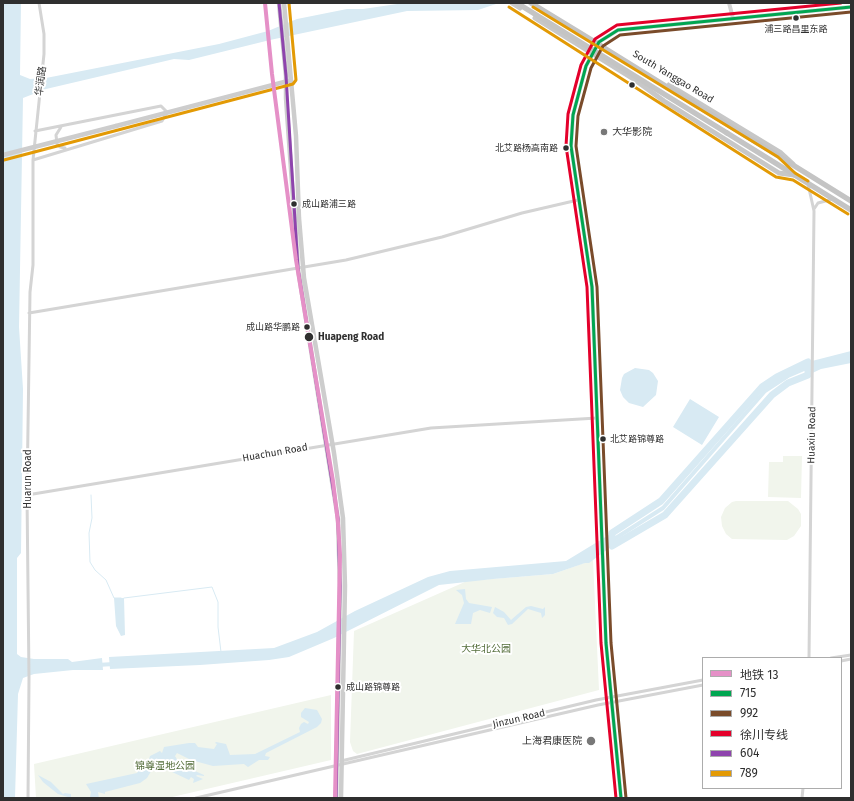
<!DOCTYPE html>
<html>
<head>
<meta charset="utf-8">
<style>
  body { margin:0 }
  #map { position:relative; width:854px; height:801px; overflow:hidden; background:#fff; font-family:"Fira Sans","Noto Sans SC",sans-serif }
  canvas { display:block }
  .frame { position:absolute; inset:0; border:4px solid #2f2f2f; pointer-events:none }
  .legend { position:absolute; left:702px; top:657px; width:140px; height:132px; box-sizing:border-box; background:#fff; border:1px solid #acacac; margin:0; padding:5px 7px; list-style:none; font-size:12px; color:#2f2f2f }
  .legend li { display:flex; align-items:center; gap:8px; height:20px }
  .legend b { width:20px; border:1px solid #acacac }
</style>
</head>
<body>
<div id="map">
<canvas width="854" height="801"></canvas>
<div class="frame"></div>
<ul class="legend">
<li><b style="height:5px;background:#e590c7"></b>地铁 13</li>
<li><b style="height:5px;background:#00a651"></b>715</li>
<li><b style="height:5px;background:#7a4b2a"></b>992</li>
<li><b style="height:5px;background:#e4002b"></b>徐川专线</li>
<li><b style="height:5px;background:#8e44ad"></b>604</li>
<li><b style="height:5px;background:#e39a05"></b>789</li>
</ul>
</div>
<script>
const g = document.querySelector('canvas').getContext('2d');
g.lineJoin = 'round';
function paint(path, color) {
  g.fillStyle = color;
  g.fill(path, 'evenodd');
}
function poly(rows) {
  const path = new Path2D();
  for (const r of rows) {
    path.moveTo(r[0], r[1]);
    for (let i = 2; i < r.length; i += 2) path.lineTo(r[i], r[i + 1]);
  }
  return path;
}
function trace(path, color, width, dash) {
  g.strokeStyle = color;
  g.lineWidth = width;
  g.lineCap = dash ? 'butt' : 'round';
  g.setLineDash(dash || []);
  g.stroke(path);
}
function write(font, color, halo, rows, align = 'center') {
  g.font = font + ' "Fira Sans","Noto Sans SC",sans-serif';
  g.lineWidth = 4;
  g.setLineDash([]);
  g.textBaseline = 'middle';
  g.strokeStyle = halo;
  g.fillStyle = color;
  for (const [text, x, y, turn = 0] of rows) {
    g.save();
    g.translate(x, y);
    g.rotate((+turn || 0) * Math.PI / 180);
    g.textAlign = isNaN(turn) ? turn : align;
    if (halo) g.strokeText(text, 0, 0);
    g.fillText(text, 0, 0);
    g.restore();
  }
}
paint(poly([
  [783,456,802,456,801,498,768,497,769,462,783,462],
  [736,501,788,501,798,509,801,514,801,526,794,536,787,540,732,539,726,534,722,526,721,517,725,508,732,502],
  [593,560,599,690,357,754,353,751,350,742,354,631,467,581,553,574],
  [331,695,331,760,168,798,36,798,34,764]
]), '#f1f5ec');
paint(poly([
  [3,3,21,3,20,75,30,79,46,78,219,44,268,31,297,19,347,9,363,9,404,3,499,3,478,10,407,11,270,40,189,60,174,59,46,89,23,98,19,327,23,389,21,553,17,558,17,654,21,657,34,659,68,659,72,662,102,658,103,670,73,670,34,674,23,678,18,694,15,798,3,798],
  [851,351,851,363,821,369,808,375,808,362],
  [635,368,649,370,653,373,658,381,656,395,643,407,629,403,623,397,620,390,622,378,624,374],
  [690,399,719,417,702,445,673,427],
  [612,533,612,546,589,563,585,563,553,574,493,579,439,585,334,638,289,657,269,660,200,665,110,669,109,657,274,648,317,632,355,611,428,577,450,571,566,561],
  [465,589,466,599,469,603,492,607,490,613,480,610,473,613,471,624,455,624,464,603,462,595,456,590],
  [114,598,124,598,125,635,121,636,116,626],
  [531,606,543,609,545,607,545,615,542,618,541,613,528,609,512,624,508,625,504,618,497,617,493,613,495,607,504,612,511,620,526,607],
  [305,708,317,710,322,719,321,723,317,727,266,753,265,756,270,757,268,760,259,760,248,767,244,764,213,766,191,760,177,753,175,756,178,761,186,767,204,775,204,776,197,775,196,776,203,779,193,783,194,779,191,777,189,780,170,771,163,765,159,765,157,768,153,768,147,778,140,783,105,792,105,794,98,792,99,798,76,798,90,797,91,792,86,784,137,773,139,770,146,770,150,756,160,751,162,753,164,747,189,743,195,743,198,747,214,749,217,744,215,743,216,742,226,744,230,755,255,754,300,732,299,728,301,724,304,722,308,724,309,722,301,717,301,713],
  [38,775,51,782,63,794,65,793,71,794,71,798,58,794,43,782]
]), '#d8eaf3');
trace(poly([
  [91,495,92,518,89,533,90,562,95,570,106,580,114,598,121,598],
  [124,598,212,587,218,602,218,627,221,652]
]), '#d8eaf3', 1);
trace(poly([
  [608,543,663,508,765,391,788,376,811,366],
  [97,665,114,664]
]), '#d8eaf3', 4);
trace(poly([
  [808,362,808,375,788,383,772,395,665,515,612,546,612,533,661,501,762,387,777,377,808,362]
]), '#d8eaf3', 7);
trace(poly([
  [61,127,56,135,57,144,60,147,65,148],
  [33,160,162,121,167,112,161,106,35,131],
  [808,184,814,211,809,658],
  [814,209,818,203,833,199],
  [29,313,346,260,442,237,522,213,578,200],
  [27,495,431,428,597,418],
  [831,658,851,655],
  [841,661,851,659],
  [341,761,596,700,703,680],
  [28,798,29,678,27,495,30,292,33,265,33,160,44,54,44,34,39,3],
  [196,798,598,705,703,685],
  [802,798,803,788]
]), '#d4d4d4', 3);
trace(poly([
  [729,3,733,18],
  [621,798,606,643,592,287,571,146,573,115,586,66,599,42,618,30,851,7]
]), '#d4d4d4', 4);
trace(poly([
  [279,3,286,76,286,98,298,269,338,519,340,586,336,798],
  [284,3,296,136,299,218,304,278,334,453,343,518,345,586,341,798],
  [116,126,288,81]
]), '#cdcdcd', 4.5);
trace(poly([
  [512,3,520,8],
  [535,18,635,80,664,101,779,173,794,175],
  [669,85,781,153,793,164]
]), '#c7c7c7', 5);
trace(poly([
  [531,3,595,42],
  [601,46,851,201],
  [727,133,851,210]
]), '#c4c4c4', 5.5);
trace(poly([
  [3,155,116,126]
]), '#cdcdcd', 4.5);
trace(poly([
  [517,3,727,133],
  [595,42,601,46]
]), '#c4c4c4', 5.5);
trace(poly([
  [621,798,606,643,592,287,571,146,573,115,586,66,599,42,618,30,851,7]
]), '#00a651', 3);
trace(poly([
  [626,798,611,643,597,287,576,146,578,116,591,68,603,46,620,35,851,12]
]), '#7a4b2a', 3);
trace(poly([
  [616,798,601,643,587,287,566,146,568,114,581,65,595,39,617,25,841,3]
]), '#e4002b', 3);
trace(poly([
  [279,3,286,76,298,269,338,519,340,586,336,798]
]), '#8e44ad', 3);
trace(poly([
  [509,7,776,177,793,180,848,214],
  [533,7,778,157,795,173,808,181],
  [4,160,293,84,296,80,289,3]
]), '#e39a05', 3);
trace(poly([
  [265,3,272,74,296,260,333,481,338,523,340,555,335,798]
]), '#e590c7', 4);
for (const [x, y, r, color] of [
  [796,18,3.5,"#2f2f2f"],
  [632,85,3.5,"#2f2f2f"],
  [604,132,4,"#787878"],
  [566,148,3.5,"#2f2f2f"],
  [294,204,3.5,"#2f2f2f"],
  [307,327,3.5,"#2f2f2f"],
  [309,337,5,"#2f2f2f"],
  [603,439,3.5,"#2f2f2f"],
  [338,687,3.5,"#2f2f2f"],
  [591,741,5,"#787878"]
]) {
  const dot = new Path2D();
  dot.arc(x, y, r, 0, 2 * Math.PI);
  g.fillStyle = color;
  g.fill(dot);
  trace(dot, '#fff', 1.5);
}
write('9px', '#2f2f2f', '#fff', [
  ["浦三路昌里东路",796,29,"center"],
  ["北艾路杨高南路",558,148,"right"],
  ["成山路浦三路",302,204],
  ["成山路华鹏路",300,327,"right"],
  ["北艾路锦尊路",610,439],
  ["成山路锦尊路",346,687]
], 'left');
write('10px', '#2f2f2f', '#fff', [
  ["South Yanggao Road",673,77,31],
  ["华润路",41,81,-83],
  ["Huaxiu Road",812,435,-89],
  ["Huachun Road",275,453,-10],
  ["Huarun Road",28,479,-90],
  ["Jinzun Road",519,719,-13]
]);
write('10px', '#2f2f2f', '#fff', [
  ["大华影院",612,132],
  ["上海君康医院",582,741,"right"]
], 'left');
write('bold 10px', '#2f2f2f', '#fff', [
  ["Huapeng Road",318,337]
], 'left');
write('10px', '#546d3a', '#fff', [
  ["大华北公园",486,649],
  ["锦尊湿地公园",165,766]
]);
</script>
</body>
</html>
